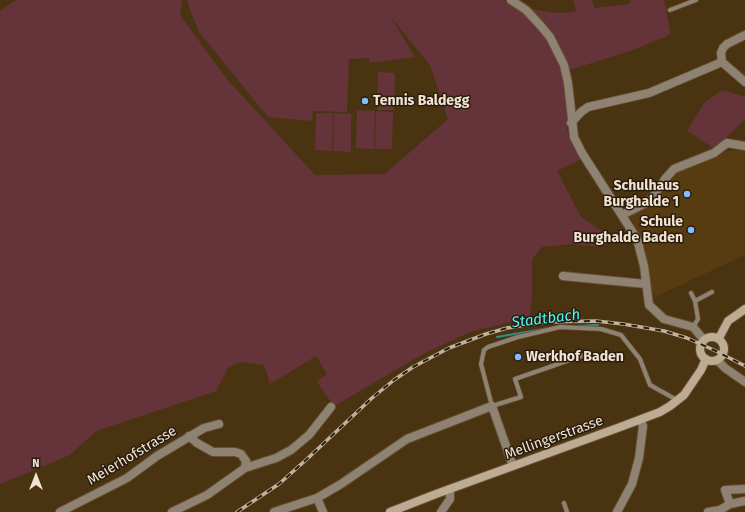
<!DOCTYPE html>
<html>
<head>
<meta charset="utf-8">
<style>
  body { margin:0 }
  #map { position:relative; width:745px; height:512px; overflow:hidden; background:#4a3311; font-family:"Fira Sans",sans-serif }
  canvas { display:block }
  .north { position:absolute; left:16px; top:456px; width:40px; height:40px; -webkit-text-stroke:3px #281d0f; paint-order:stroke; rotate:0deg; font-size:11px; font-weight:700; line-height:16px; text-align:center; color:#f3e4d2 }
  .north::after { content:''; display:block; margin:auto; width:14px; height:18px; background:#f3e4d2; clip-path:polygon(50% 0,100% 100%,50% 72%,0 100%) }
</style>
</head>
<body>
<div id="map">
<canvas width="745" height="512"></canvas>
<div class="north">N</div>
</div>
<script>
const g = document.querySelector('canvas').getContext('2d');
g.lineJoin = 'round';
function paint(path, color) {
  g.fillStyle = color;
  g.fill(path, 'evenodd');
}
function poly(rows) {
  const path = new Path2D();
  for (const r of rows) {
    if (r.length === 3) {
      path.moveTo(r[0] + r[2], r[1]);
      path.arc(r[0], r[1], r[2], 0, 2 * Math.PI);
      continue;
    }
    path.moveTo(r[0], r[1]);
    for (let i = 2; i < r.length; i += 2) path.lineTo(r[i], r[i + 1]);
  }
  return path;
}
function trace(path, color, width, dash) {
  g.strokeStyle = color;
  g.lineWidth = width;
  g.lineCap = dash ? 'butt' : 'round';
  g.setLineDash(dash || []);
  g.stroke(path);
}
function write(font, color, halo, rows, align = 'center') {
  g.font = font + ' "Fira Sans",sans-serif';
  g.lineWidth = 3;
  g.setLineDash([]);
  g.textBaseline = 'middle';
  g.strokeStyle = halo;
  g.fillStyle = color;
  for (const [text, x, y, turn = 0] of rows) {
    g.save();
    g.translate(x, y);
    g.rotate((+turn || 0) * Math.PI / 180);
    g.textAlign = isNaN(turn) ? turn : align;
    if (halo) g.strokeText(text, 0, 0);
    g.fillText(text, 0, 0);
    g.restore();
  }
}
paint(poly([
  [745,150,745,255,655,297,650,287,645,249,627,210,655,187,669,168,703,153]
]), '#573b11');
paint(poly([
  [16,0,182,0,180,15,226,78,315,175,385,174,448,119,430,65,390,16,415,57,370,63,369,58,349,59,347,112,313,111,312,121,268,117,199,32,188,4,188,0,501,0,537,10,557,13,576,12,573,0,592,0,595,8,629,4,631,0,664,0,671,34,633,50,563,72,567,102,567,130,572,143,581,159,557,171,581,217,603,232,607,244,599,247,571,244,542,247,532,259,532,293,530,317,470,332,421,355,338,404,333,405,317,382,327,374,316,356,270,384,264,365,240,362,228,368,216,391,96,431,70,455,0,484,0,11],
  [378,72,395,73,394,110,377,110],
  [722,90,745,97,745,119,715,149,687,131,704,103],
  [357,110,375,111,374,149,356,148],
  [376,111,393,112,392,149,375,149],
  [316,113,333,113,332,151,315,150],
  [334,113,351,114,351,152,333,151]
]), '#65343a');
trace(poly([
  [574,326,598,325],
  [497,337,549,328]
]), '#318d8b', 2);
const service = poly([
  [670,10,696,0],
  [691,293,695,301,698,319,693,327],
  [695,301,712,292],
  [587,354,515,379,521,397,492,406,481,364,484,350,488,347,518,337,560,327,601,329,621,335,640,359,650,385,677,400],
  [564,503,567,512]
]);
const minor = poly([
  [511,0,526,10,540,25,550,37,564,65,568,83,574,137,582,153,637,239,644,266,649,305,664,319,693,327,704,340],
  [722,62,745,82],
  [571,123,581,112,588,107,649,93,722,62,721,53,723,48,727,44,745,35],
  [622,215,650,201,665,179,674,169,714,153,727,143,745,146],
  [563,276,646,284],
  [717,360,725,368,745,382],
  [189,436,197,443,213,452,235,452,241,454,246,461,245,468],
  [317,498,323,512],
  [730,504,725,490,745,489],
  [60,512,127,478,157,456,204,428,219,424],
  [172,512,207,495,245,468,276,458,291,450,309,435,331,407],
  [274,512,317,498,341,484,407,439,492,406,513,466],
  [441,512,450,499,450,489],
  [617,512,632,484,639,458,643,426,640,420],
  [708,512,720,510,730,504,745,501]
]);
const secondary = poly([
  [712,349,12],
  [719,338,728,321,745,309],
  [390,512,436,494,623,426,660,412,670,406,684,395,701,370,706,359]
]);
trace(service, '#654f30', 5.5);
trace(minor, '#654f30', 10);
trace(secondary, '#654f30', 10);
trace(service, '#8e8273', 4);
trace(minor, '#8e8273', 8);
trace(secondary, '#beab93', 8);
const rail = poly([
  [237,512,279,484,307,459,372,398,394,380,413,367,449,348,486,334,507,328,546,322,596,321,623,324,664,331,687,338,716,351,745,366]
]);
trace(rail, '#c3b29b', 3.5);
trace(rail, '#281d0f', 2, [6]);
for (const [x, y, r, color] of [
  [365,101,4,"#85bbfb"],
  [687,194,4,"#85bbfb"],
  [691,230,4,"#85bbfb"],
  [518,357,4,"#85bbfb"]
]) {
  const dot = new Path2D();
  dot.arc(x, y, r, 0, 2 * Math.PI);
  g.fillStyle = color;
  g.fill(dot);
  trace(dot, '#281d0f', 1.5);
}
write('bold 14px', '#f3e4d2', '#281d0f', [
  ["Tennis Baldegg",373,101],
  ["Schulhaus",679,186,"right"],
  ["Burghalde 1",679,202,"right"],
  ["Schule",683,222,"right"],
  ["Burghalde Baden",683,238,"right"],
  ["Werkhof Baden",526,357]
], 'left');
write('14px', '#f3e4d2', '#281d0f', [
  ["Mellingerstrasse",554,438,-20],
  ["Meierhofstrasse",132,456,-31]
]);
write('italic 15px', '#4ef9f5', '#281d0f', [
  ["Stadtbach",546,319,-7]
]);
</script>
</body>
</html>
